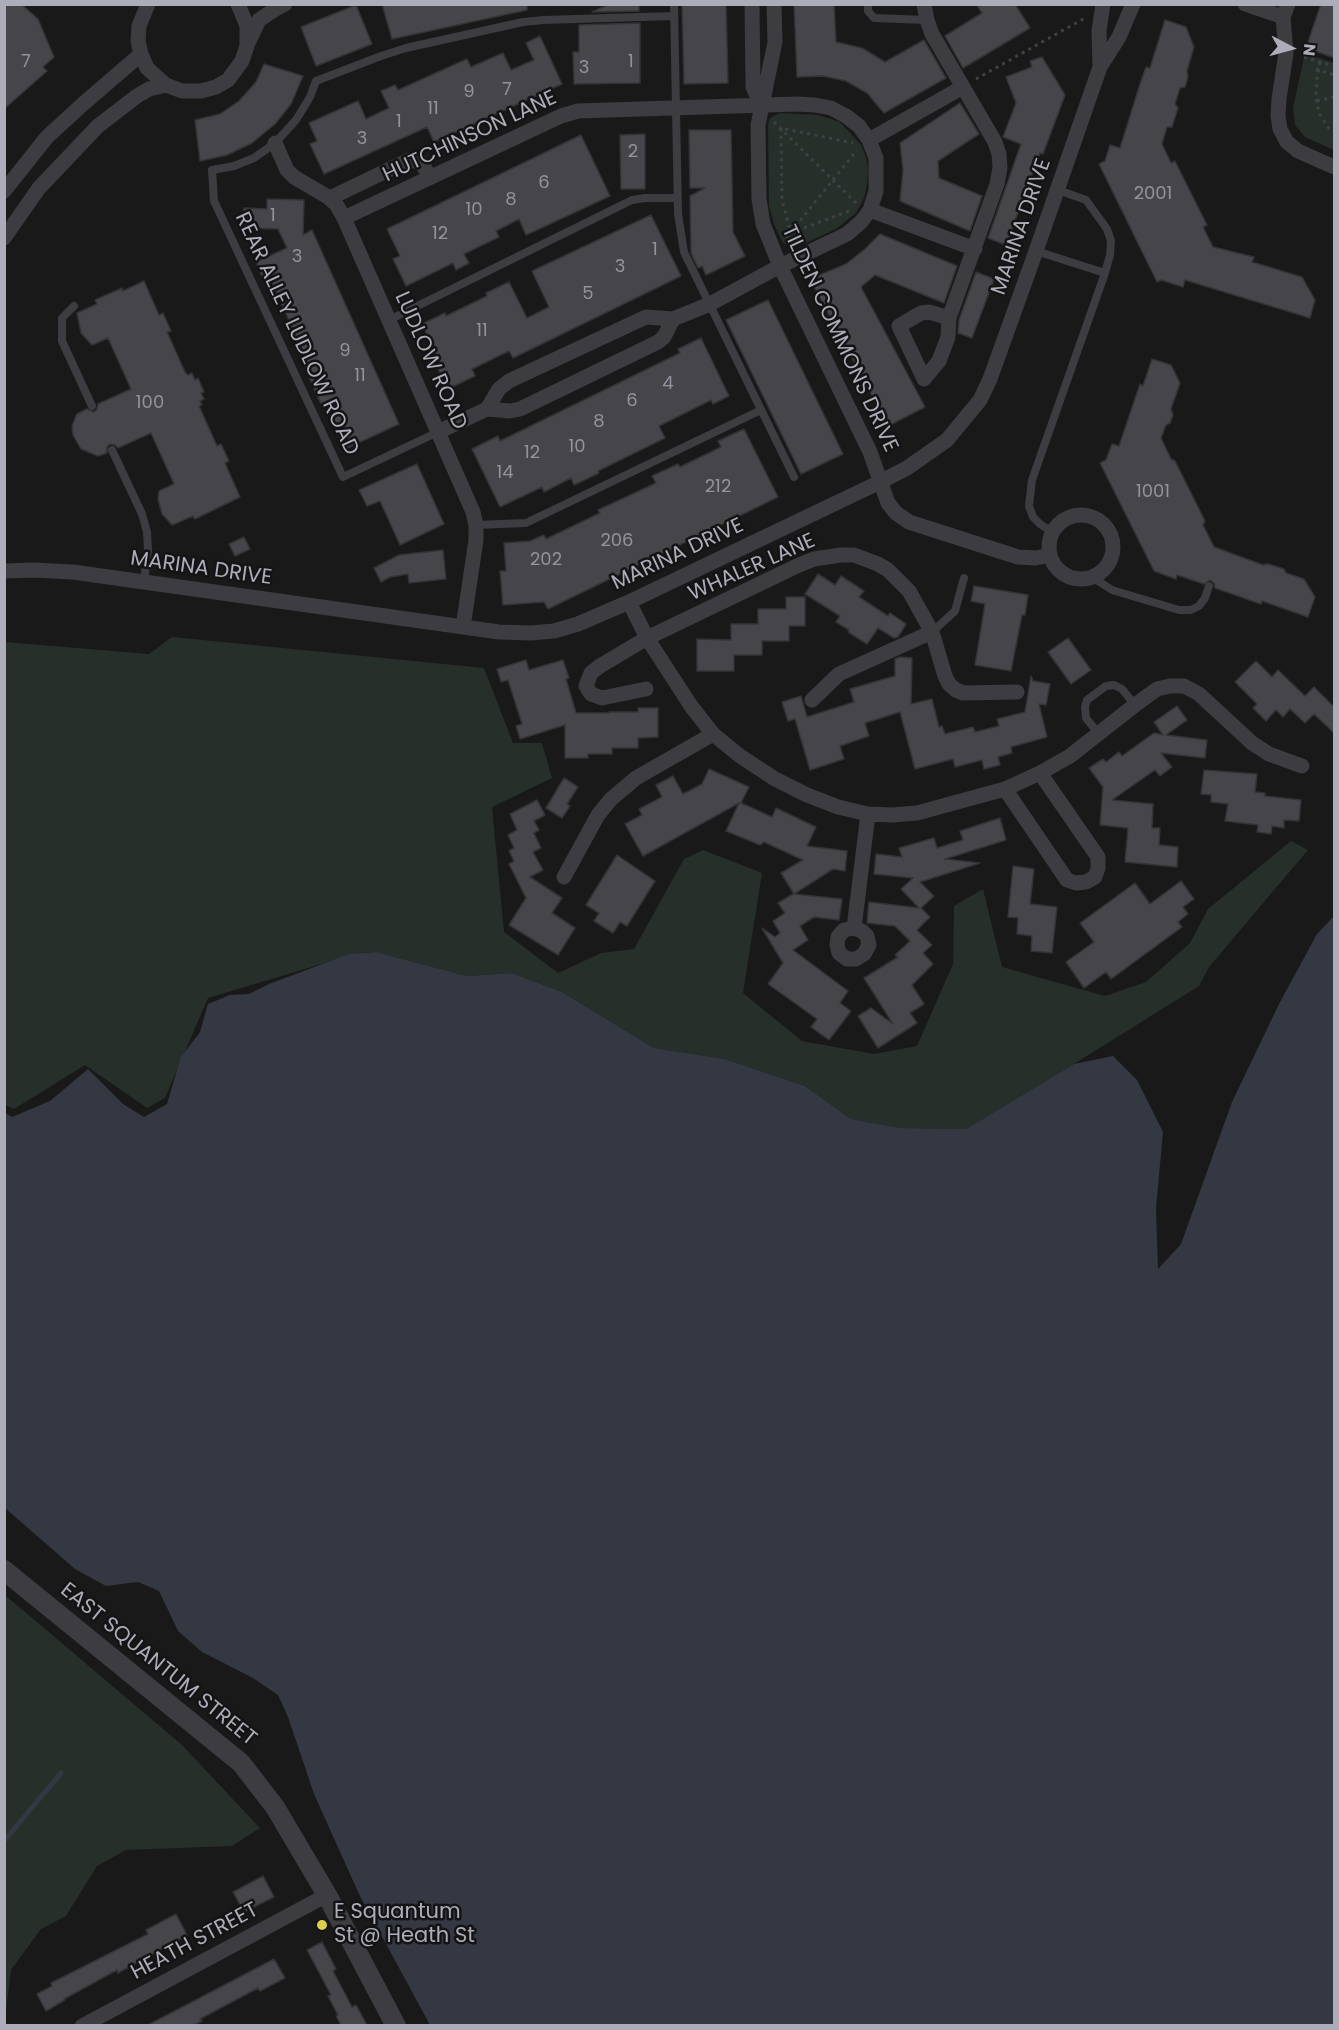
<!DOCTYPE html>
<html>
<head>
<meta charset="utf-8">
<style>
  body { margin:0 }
  #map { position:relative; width:1339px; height:2030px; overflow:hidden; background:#19191a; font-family:Poppins,sans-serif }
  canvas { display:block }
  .frame { position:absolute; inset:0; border:6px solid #acadb8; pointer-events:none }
  .north { position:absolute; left:1261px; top:18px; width:60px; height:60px; -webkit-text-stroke:4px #141415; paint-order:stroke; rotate:96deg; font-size:16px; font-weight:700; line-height:24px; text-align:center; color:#acadb8 }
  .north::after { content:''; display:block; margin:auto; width:21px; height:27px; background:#acadb8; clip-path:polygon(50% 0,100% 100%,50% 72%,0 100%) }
</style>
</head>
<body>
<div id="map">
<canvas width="1339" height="2030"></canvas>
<div class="frame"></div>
<div class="north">N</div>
</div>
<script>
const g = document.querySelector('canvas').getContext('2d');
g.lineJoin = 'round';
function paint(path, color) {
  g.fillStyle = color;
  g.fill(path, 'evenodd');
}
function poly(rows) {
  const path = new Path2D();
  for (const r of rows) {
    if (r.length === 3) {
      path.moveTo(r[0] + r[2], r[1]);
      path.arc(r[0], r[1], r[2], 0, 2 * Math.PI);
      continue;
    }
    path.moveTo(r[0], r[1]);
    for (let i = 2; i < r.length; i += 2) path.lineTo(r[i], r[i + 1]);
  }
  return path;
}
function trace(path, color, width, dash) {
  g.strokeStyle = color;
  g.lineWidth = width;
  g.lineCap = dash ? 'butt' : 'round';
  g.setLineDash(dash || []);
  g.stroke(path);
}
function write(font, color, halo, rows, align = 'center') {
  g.font = font + ' Poppins,sans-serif';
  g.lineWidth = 5;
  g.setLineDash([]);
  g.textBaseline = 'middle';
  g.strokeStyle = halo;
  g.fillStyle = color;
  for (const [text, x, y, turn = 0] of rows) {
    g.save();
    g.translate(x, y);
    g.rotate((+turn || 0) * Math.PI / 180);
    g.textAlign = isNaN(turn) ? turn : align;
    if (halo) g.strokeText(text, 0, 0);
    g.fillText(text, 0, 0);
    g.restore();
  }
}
paint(poly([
  [1305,53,1334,63,1334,150,1305,137,1295,125,1293,108],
  [780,113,818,115,840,122,861,145,866,157,868,170,867,184,864,198,856,213,836,229,797,247,791,248,783,243,774,224,769,206,768,125,770,118],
  [172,637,484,668,513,743,542,743,552,778,492,807,504,932,558,973,601,953,634,949,684,859,703,850,762,873,743,993,802,1041,874,1054,917,1046,953,964,954,906,983,889,1002,967,1105,996,1146,982,1190,943,1208,909,1291,841,1308,850,1209,967,1199,986,1074,1064,966,1129,901,1128,851,1119,805,1086,725,1059,654,1048,562,992,512,973,467,976,376,952,358,953,208,998,165,1098,147,1108,85,1065,14,1109,5,1105,5,642,149,654],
  [5,1595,182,1745,260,1828,232,1846,126,1850,97,1866,66,1916,41,1929,11,1970,5,2018]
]), '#272f2a');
paint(poly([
  [1334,916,1334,2025,430,2025,359,1894,314,1794,288,1717,278,1695,253,1678,202,1652,178,1631,159,1591,138,1582,106,1586,75,1569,5,1508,5,1113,12,1117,50,1101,88,1069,123,1104,144,1117,167,1104,181,1057,200,1032,208,1004,230,995,249,994,269,984,349,954,376,952,467,976,512,973,562,992,654,1048,725,1059,805,1086,851,1119,901,1128,966,1129,1074,1064,1113,1056,1137,1080,1163,1132,1156,1208,1158,1269,1181,1244,1232,1102,1279,1004,1317,934]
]), '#343842');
trace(poly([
  [4,1841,61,1773]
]), '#343842', 5);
const building = poly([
  [4,4,21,4,38,19,54,57,43,67,47,71,4,109,4,4],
  [382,4,527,4,527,10,392,39,382,4],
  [610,4,639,4,639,11,592,12,610,4],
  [682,4,726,4,728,83,684,84,682,4],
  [794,4,834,4,836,42,862,48,885,62,924,40,946,78,884,113,867,93,846,81,823,76,797,77,794,4],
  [976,4,1015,4,1030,28,963,68,945,36,982,13,976,4],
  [1321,4,1335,4,1335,58,1306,48,1321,4],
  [356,5,372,44,316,66,301,27,356,5],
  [1165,20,1186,27,1194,47,1187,71,1188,77,1185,87,1180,88,1175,104,1178,108,1172,127,1167,127,1162,144,1171,163,1175,161,1207,225,1203,227,1213,247,1254,257,1252,262,1302,277,1315,300,1310,318,1185,280,1183,287,1161,280,1157,282,1099,164,1105,161,1110,145,1120,148,1139,87,1146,67,1150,68,1165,20],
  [640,23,640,83,574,84,573,52,579,52,579,25,640,23],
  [540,36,562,84,434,142,427,127,324,174,310,144,317,141,309,123,358,101,366,119,389,108,381,91,395,85,398,90,467,59,471,67,503,53,511,70,534,60,526,43,540,36],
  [1042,57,1065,95,1043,154,1040,153,1006,245,988,238,1021,144,1003,137,1016,103,1006,77,1032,67,1030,61,1042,57],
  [264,64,303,76,291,104,275,124,252,143,227,155,200,161,195,120,220,114,239,101,256,82,264,64],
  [960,103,979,134,938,161,939,178,982,196,970,231,900,201,903,170,900,143,960,103],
  [689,130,731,130,733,232,745,256,706,275,702,266,698,268,691,253,690,196,705,188,690,188,689,130],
  [645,134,645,189,621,189,620,135,645,134],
  [581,135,610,196,526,235,519,219,496,231,499,237,464,254,469,263,456,270,453,263,406,286,393,259,400,256,387,229,581,135],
  [267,199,304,200,303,235,312,230,399,424,345,449,324,404,322,406,314,389,300,355,304,354,270,278,264,281,256,262,287,248,278,229,243,228,244,208,267,209,267,199],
  [651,215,681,276,513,358,509,351,472,369,475,376,448,389,436,365,440,363,422,324,445,313,446,316,487,296,486,293,509,282,527,318,549,307,532,271,651,215],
  [880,234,957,266,944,303,875,275,861,287,925,407,888,426,810,279,846,264,865,249,880,234],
  [976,272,994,279,972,338,958,333,959,320,976,272],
  [144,281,159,315,163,313,171,331,167,332,185,372,188,375,192,373,195,380,198,378,204,392,201,393,204,399,200,401,202,405,199,406,217,446,221,444,229,461,225,463,240,497,195,519,193,516,172,525,162,514,158,499,159,491,174,484,151,433,118,448,115,445,110,444,107,447,107,453,98,456,81,449,73,435,72,426,77,414,87,409,94,412,97,409,98,404,131,389,108,338,92,345,81,333,77,313,97,304,95,300,122,288,123,291,144,281],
  [768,300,843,454,801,474,726,320,768,300],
  [701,338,729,396,713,404,711,400,659,426,665,438,598,471,599,473,574,485,571,478,544,492,542,487,500,507,472,449,498,436,500,441,543,420,680,353,678,349,701,338],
  [1152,359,1171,365,1180,383,1171,409,1173,415,1170,423,1166,425,1161,438,1171,459,1175,461,1205,521,1203,525,1214,547,1263,565,1268,564,1284,569,1286,573,1304,579,1315,597,1308,617,1262,601,1261,604,1215,588,1214,583,1210,580,1204,584,1177,575,1176,579,1154,571,1100,463,1106,460,1112,444,1119,446,1140,384,1143,386,1152,359],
  [744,429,778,497,548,609,544,602,503,605,500,571,506,571,504,543,530,541,544,535,546,539,600,513,598,510,656,483,652,476,678,464,680,467,721,447,718,441,744,429],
  [417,464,444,524,400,545,380,501,367,506,359,490,417,464],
  [244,537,250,549,235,556,229,544,244,537],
  [443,550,446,579,409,583,408,574,390,577,381,582,374,568,399,555,443,550],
  [818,574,835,585,841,576,864,591,859,597,888,616,890,613,906,624,898,637,894,638,878,628,867,644,848,632,849,630,836,622,840,616,805,594,818,574],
  [974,586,1028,595,1025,615,1022,615,1011,671,975,665,985,604,971,601,974,586],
  [786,597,805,597,805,626,789,626,789,641,762,641,762,655,734,655,734,671,697,671,697,639,731,640,731,624,758,624,758,609,786,609,786,597],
  [1068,638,1091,670,1071,684,1048,652,1068,638],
  [900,657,912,658,911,704,932,699,939,727,942,726,945,734,973,727,975,732,999,726,997,719,1025,712,1031,676,1033,681,1050,684,1046,705,1039,704,1047,737,1011,747,1012,753,998,757,1000,765,984,769,982,760,955,767,953,759,915,769,900,712,865,723,869,736,840,746,844,759,810,770,795,719,788,721,782,702,801,696,807,717,854,702,850,689,895,676,895,659,900,657],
  [526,660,529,670,563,660,569,678,566,679,576,713,609,713,609,712,638,712,638,708,658,708,658,737,638,738,638,748,612,748,612,754,588,754,588,758,565,758,565,725,520,739,516,726,522,724,508,680,501,682,497,669,526,660],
  [1256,661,1272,677,1278,670,1305,696,1314,687,1335,708,1335,734,1314,714,1305,723,1290,709,1283,717,1276,710,1266,721,1253,708,1257,704,1235,682,1256,661],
  [1177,706,1187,720,1166,735,1207,740,1205,758,1161,753,1172,767,1160,776,1155,770,1112,800,1153,804,1152,828,1160,828,1159,845,1178,847,1177,867,1125,862,1128,828,1100,825,1103,787,1089,768,1103,759,1106,762,1119,752,1122,756,1154,733,1163,735,1154,722,1177,706],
  [709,769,749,787,741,803,772,817,776,808,816,827,807,846,847,851,845,871,833,869,794,894,781,873,803,860,764,842,760,845,726,831,739,803,643,856,625,824,642,815,639,809,662,797,656,785,673,776,683,794,702,784,709,769],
  [1204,770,1257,774,1255,792,1265,793,1265,796,1301,800,1299,821,1284,820,1284,828,1272,826,1271,834,1257,832,1258,825,1225,821,1228,804,1211,802,1211,795,1201,794,1204,770],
  [564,778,578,787,567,804,570,806,562,818,546,808,564,778],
  [537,800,545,815,534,821,539,830,534,833,541,848,533,852,543,870,530,877,562,898,552,913,575,928,558,955,509,925,526,898,509,864,514,861,509,851,514,848,508,835,517,830,510,814,537,800],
  [1000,818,1006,840,945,859,980,863,920,882,934,896,921,908,930,917,917,930,932,945,923,953,933,964,912,985,924,1004,910,1013,917,1023,878,1048,858,1016,871,1008,893,1024,864,978,898,957,895,955,910,941,895,926,867,923,869,902,919,908,901,889,913,878,874,874,876,854,902,857,899,848,934,838,937,848,963,840,960,831,1000,818],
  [617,855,655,881,627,926,620,922,613,933,594,921,599,913,586,905,617,855],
  [1013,866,1034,869,1030,904,1057,907,1052,953,1031,951,1032,936,1017,934,1018,918,1008,917,1013,866],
  [1181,881,1194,899,1183,907,1188,914,1178,922,1182,927,1111,979,1106,972,1084,988,1066,962,1094,942,1080,923,1135,883,1150,904,1181,881],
  [793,894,842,899,839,920,814,917,800,926,808,940,793,950,848,991,840,1003,851,1011,829,1040,811,1027,817,1019,768,984,783,963,762,928,775,937,780,933,773,921,785,913,778,903,793,894],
  [263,1876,274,1897,244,1912,233,1892,263,1876],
  [176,1914,187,1935,118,1973,117,1970,64,1999,65,2000,46,2011,37,1994,52,1986,51,1983,148,1934,146,1930,176,1914],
  [322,1942,336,1969,333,1971,352,2007,356,2005,367,2025,341,2025,336,2016,338,2015,328,1996,331,1995,307,1950,322,1942],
  [274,1959,285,1978,260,1991,258,1988,200,2019,202,2021,194,2025,148,2025,274,1959]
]);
paint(building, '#46464a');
trace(building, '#343336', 1.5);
trace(poly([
  [1304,57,1334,66],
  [1320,62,1317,78,1316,97,1319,113,1329,129,1334,131],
  [1316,69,1334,75],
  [976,79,1085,18],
  [1317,101,1334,97],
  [774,122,857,204],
  [849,211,791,233,782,200,781,128,853,143],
  [786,238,857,150]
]), '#404046', 3, [3, 4.5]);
trace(poly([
  [674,4,678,214,684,252,794,477],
  [868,4,868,11,874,18,927,20],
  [1058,190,1086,200,1107,229,1111,241,1110,255,1105,273],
  [1036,251,1105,273,1032,480,1029,506,1033,517,1040,524,1052,532],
  [74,306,62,318,62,341,92,406],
  [389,320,632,200,645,198,677,198],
  [438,432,343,477,214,201,212,170,234,166,254,158,275,143,296,120,310,97,316,81,381,56,406,48,523,22,543,20,674,16],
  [112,450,142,514,147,532,148,550,144,581],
  [476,525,526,523,761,410],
  [1092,577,1112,590,1179,610,1191,610,1199,606,1205,598,1209,586],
  [932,632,955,611,964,578],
  [1098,733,1086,718,1085,707,1087,700,1106,686,1114,685,1122,689,1135,705]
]), '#3c3c41', 8);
trace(poly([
  [148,4,139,26,138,41,141,54,147,68,166,85,182,91,201,91,216,87,228,80,242,61,247,46,247,26,238,4],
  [752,4,753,87,761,105],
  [774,4,775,42,758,125,759,199,763,224,780,266,870,452,888,503,896,513,909,522,1018,557,1036,558,1050,555],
  [924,4,927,20,932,34,995,142,999,154,1000,168,997,184,949,318,948,337,939,361,924,379,899,326,921,313,929,312,949,318],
  [1245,4,1283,17],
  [1288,4,1283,17,1286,53,1279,99,1278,115,1280,129,1287,142,1298,151,1334,167],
  [249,41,259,20,274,10,285,4],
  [1100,67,1099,31,1103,4],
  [869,140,963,87],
  [275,143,287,170,294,177,328,197,336,204,344,218,473,512,476,525,476,540,463,627],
  [4,191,47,137,83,104,141,54],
  [330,198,409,160,421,162,430,177],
  [870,210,975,249],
  [344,218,561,116,578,111,797,104,815,105,831,108,846,116,859,126,869,140,876,158,876,191,870,210,861,222,847,234,780,266,710,304,673,319,646,317,509,381,499,389,487,409],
  [4,238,39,188,98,126,137,96,149,89,166,85],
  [438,432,487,409,510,411,520,409,658,342,664,337,673,319],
  [1081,547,32],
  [4,571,33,570,73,572,499,632,531,633,554,631,578,624,629,602,880,482,907,468,947,440,980,400,990,379,1036,251,1100,67,1119,37,1133,4],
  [629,602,647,638,691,706,713,734,740,756,775,779,807,795,838,807,868,814,892,815,917,813,1005,789,1040,773,1070,756,1135,705,1157,689,1170,686,1184,686,1199,694,1252,743,1269,754,1302,766],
  [646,689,602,698,591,694,586,686,591,673,600,666,647,638,799,565,814,559,841,555,854,555,878,564,888,570,909,591,932,632,945,676,949,684,956,690,963,693,1017,692],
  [812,700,839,674,932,632],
  [1005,789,1067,880,1076,883,1086,882,1095,877,1098,868,1098,857,1040,773],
  [564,877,598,815,611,799,636,778,713,734],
  [854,928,862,931,867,936,869,945,864,954,856,959,847,959,839,953,837,945,838,937,844,930,854,928,868,814],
  [82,2026,327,1895]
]), '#3c3c41', 15);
trace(poly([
  [4,1570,241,1763,275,1807,327,1895,396,2026]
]), '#3c3c41', 20);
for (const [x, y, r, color] of [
  [322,1925,6,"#dece4d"]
]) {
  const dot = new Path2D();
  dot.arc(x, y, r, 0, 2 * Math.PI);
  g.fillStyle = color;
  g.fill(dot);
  trace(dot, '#141415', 2);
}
write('18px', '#92939c', null, [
  ["7",26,62],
  ["1",631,62],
  ["3",584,68],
  ["7",507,90],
  ["9",469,92],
  ["11",433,109],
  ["1",399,122],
  ["3",362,139],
  ["2",633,152],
  ["6",544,183],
  ["2001",1153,194],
  ["8",511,200],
  ["10",474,210],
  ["1",273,216],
  ["12",440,234],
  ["1",655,250],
  ["3",297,257],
  ["3",620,267],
  ["5",588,294],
  ["11",482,331],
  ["9",345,351],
  ["11",360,376],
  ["4",668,384],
  ["6",632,401],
  ["100",150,403],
  ["8",599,422],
  ["10",577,447],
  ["12",532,453],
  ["14",505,473],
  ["212",718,487],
  ["1001",1153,492],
  ["206",617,541],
  ["202",546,560]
]);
write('21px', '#acadb8', '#141415', [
  ["HUTCHINSON LANE",470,137,-25],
  ["MARINA DRIVE",1022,227,-71],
  ["REAR ALLEY LUDLOW ROAD",296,334,65],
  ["TILDEN COMMONS DRIVE",839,339,65],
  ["LUDLOW ROAD",430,361,66],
  ["MARINA DRIVE",678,555,-25],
  ["WHALER LANE",752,568,-24],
  ["MARINA DRIVE",201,569,8],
  ["EAST SQUANTUM STREET",158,1665,39],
  ["HEATH STREET",195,1942,-28]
]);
write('21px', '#acadb8', '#141415', [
  ["E Squantum",334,1913],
  ["St @ Heath St",334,1937]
], 'left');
</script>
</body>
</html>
